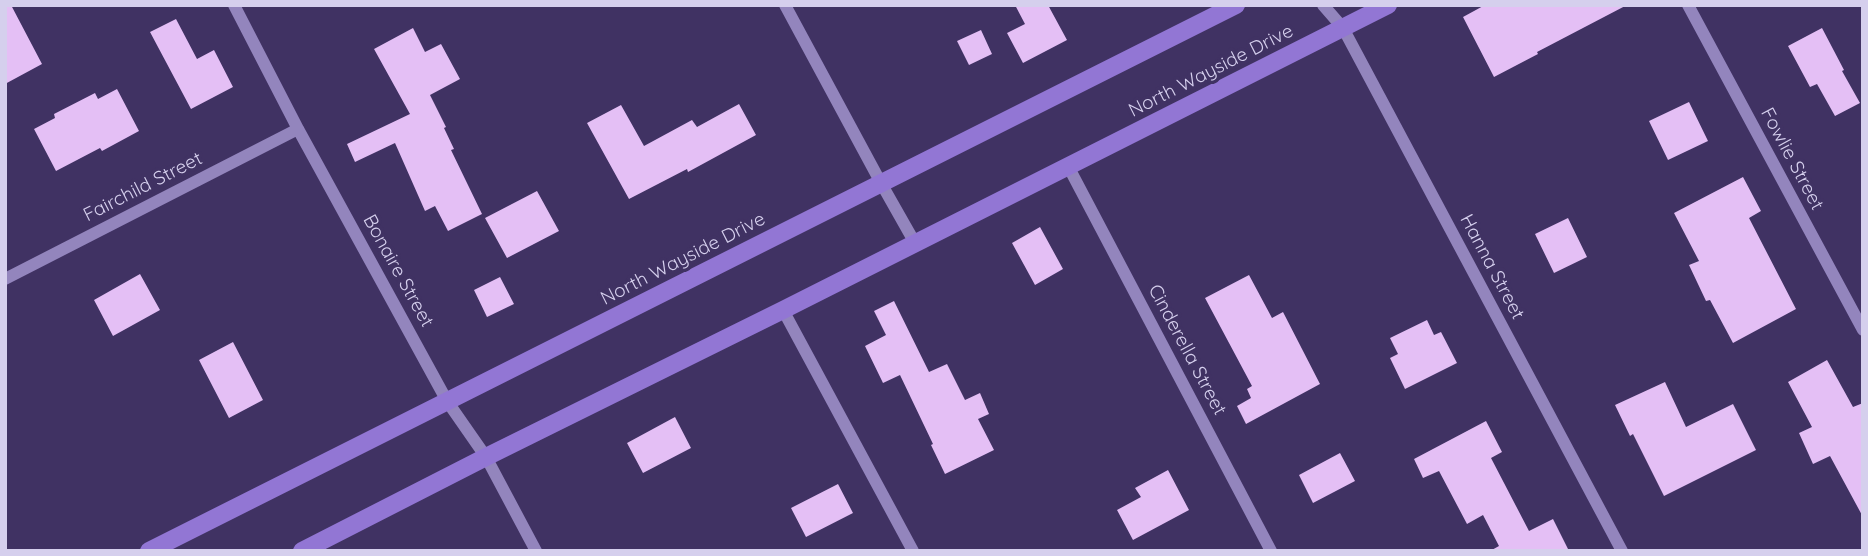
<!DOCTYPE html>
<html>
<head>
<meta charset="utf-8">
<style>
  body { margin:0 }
  #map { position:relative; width:1868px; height:556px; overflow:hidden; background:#403263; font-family:Quicksand,sans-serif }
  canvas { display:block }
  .frame { position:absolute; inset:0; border:7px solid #d5cfed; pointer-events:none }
</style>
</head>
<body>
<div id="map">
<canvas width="1868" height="556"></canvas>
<div class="frame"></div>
</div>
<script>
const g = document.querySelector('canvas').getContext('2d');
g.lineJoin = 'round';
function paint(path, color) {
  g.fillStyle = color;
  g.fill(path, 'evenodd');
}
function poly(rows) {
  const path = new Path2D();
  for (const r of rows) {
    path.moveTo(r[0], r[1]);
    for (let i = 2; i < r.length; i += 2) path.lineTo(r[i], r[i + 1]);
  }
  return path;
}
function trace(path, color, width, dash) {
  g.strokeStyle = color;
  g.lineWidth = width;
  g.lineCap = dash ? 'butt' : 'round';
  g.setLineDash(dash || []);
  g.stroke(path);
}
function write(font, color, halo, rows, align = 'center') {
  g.font = font + ' Quicksand,sans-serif';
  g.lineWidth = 7;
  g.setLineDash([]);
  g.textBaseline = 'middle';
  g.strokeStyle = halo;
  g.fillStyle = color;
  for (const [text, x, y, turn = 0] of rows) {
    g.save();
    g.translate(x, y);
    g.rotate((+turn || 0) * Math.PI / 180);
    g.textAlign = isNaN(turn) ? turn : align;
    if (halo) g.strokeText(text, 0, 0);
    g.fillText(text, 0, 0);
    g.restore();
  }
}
paint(poly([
  [5,5,11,5,42,64,5,84],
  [1015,5,1048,5,1067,40,1023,63,1007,33,1025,24],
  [1485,5,1627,5,1537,52,1538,54,1494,77,1463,17],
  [176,19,197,59,214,50,233,87,191,109,150,32],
  [413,28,425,52,441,44,460,79,430,95,446,127,444,128,454,149,451,150,482,214,448,231,435,206,425,211,395,143,355,162,347,144,410,114,374,49],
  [1822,28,1844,70,1842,71,1860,103,1835,116,1817,84,1810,87,1788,46],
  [981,30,992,54,969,65,957,41],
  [117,89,139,131,102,151,100,148,56,171,34,129,55,118,54,114,95,93,98,99],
  [1689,102,1708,141,1668,160,1649,121],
  [739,104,756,135,688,172,687,169,629,199,587,123,621,105,644,146,692,120,697,127],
  [1743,177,1761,211,1749,218,1796,309,1733,343,1710,300,1706,301,1689,265,1699,261,1674,213],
  [537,191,559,231,507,258,485,218],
  [1568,218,1587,257,1554,273,1535,234],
  [1040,227,1063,269,1035,285,1012,243],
  [140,274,160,310,113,336,94,300],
  [1249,275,1272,318,1283,312,1320,384,1246,424,1237,406,1251,398,1247,389,1252,386,1205,298],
  [500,277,514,304,487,317,474,290],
  [894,301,929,372,947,364,965,400,980,393,989,414,978,419,994,450,945,474,931,445,933,444,900,375,883,383,865,346,886,335,874,311],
  [1427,320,1434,335,1441,332,1457,363,1405,389,1390,358,1398,354,1390,338],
  [233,342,263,400,229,418,199,360],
  [1827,360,1853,407,1863,403,1863,517,1830,456,1813,464,1799,433,1812,427,1788,382],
  [1665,382,1686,427,1733,404,1756,450,1664,496,1633,434,1630,436,1615,405],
  [675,417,691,448,643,473,627,443],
  [1486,421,1502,452,1491,458,1529,531,1553,519,1569,551,1490,551,1499,546,1483,515,1467,524,1439,471,1423,478,1414,459],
  [1340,453,1355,481,1313,503,1299,475],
  [1168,470,1189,510,1133,540,1117,510,1141,497,1135,488],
  [838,484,853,513,806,537,791,508]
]), '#e4bff5');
trace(poly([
  [234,5,298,129,447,401,486,457,536,551],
  [785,5,881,183,915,243],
  [1323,5,1343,28,1622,551],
  [1688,5,1863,330],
  [1068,166,1271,551],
  [5,279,298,129],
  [783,310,913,551]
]), '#9385bd', 12);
trace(poly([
  [149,551,1236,5],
  [302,551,486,457,783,310,1388,5]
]), '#9276d4', 18);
write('19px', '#d5cfed', '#403263', [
  ["North Wayside Drive",1211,71,-27],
  ["Fowlie Street",1792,159,62],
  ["Fairchild Street",143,187,-27],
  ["North Wayside Drive",683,259,-27],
  ["Hanna Street",1492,267,62],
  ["Bonaire Street",398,271,61],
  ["Cinderella Street",1187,350,62]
]);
</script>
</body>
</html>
